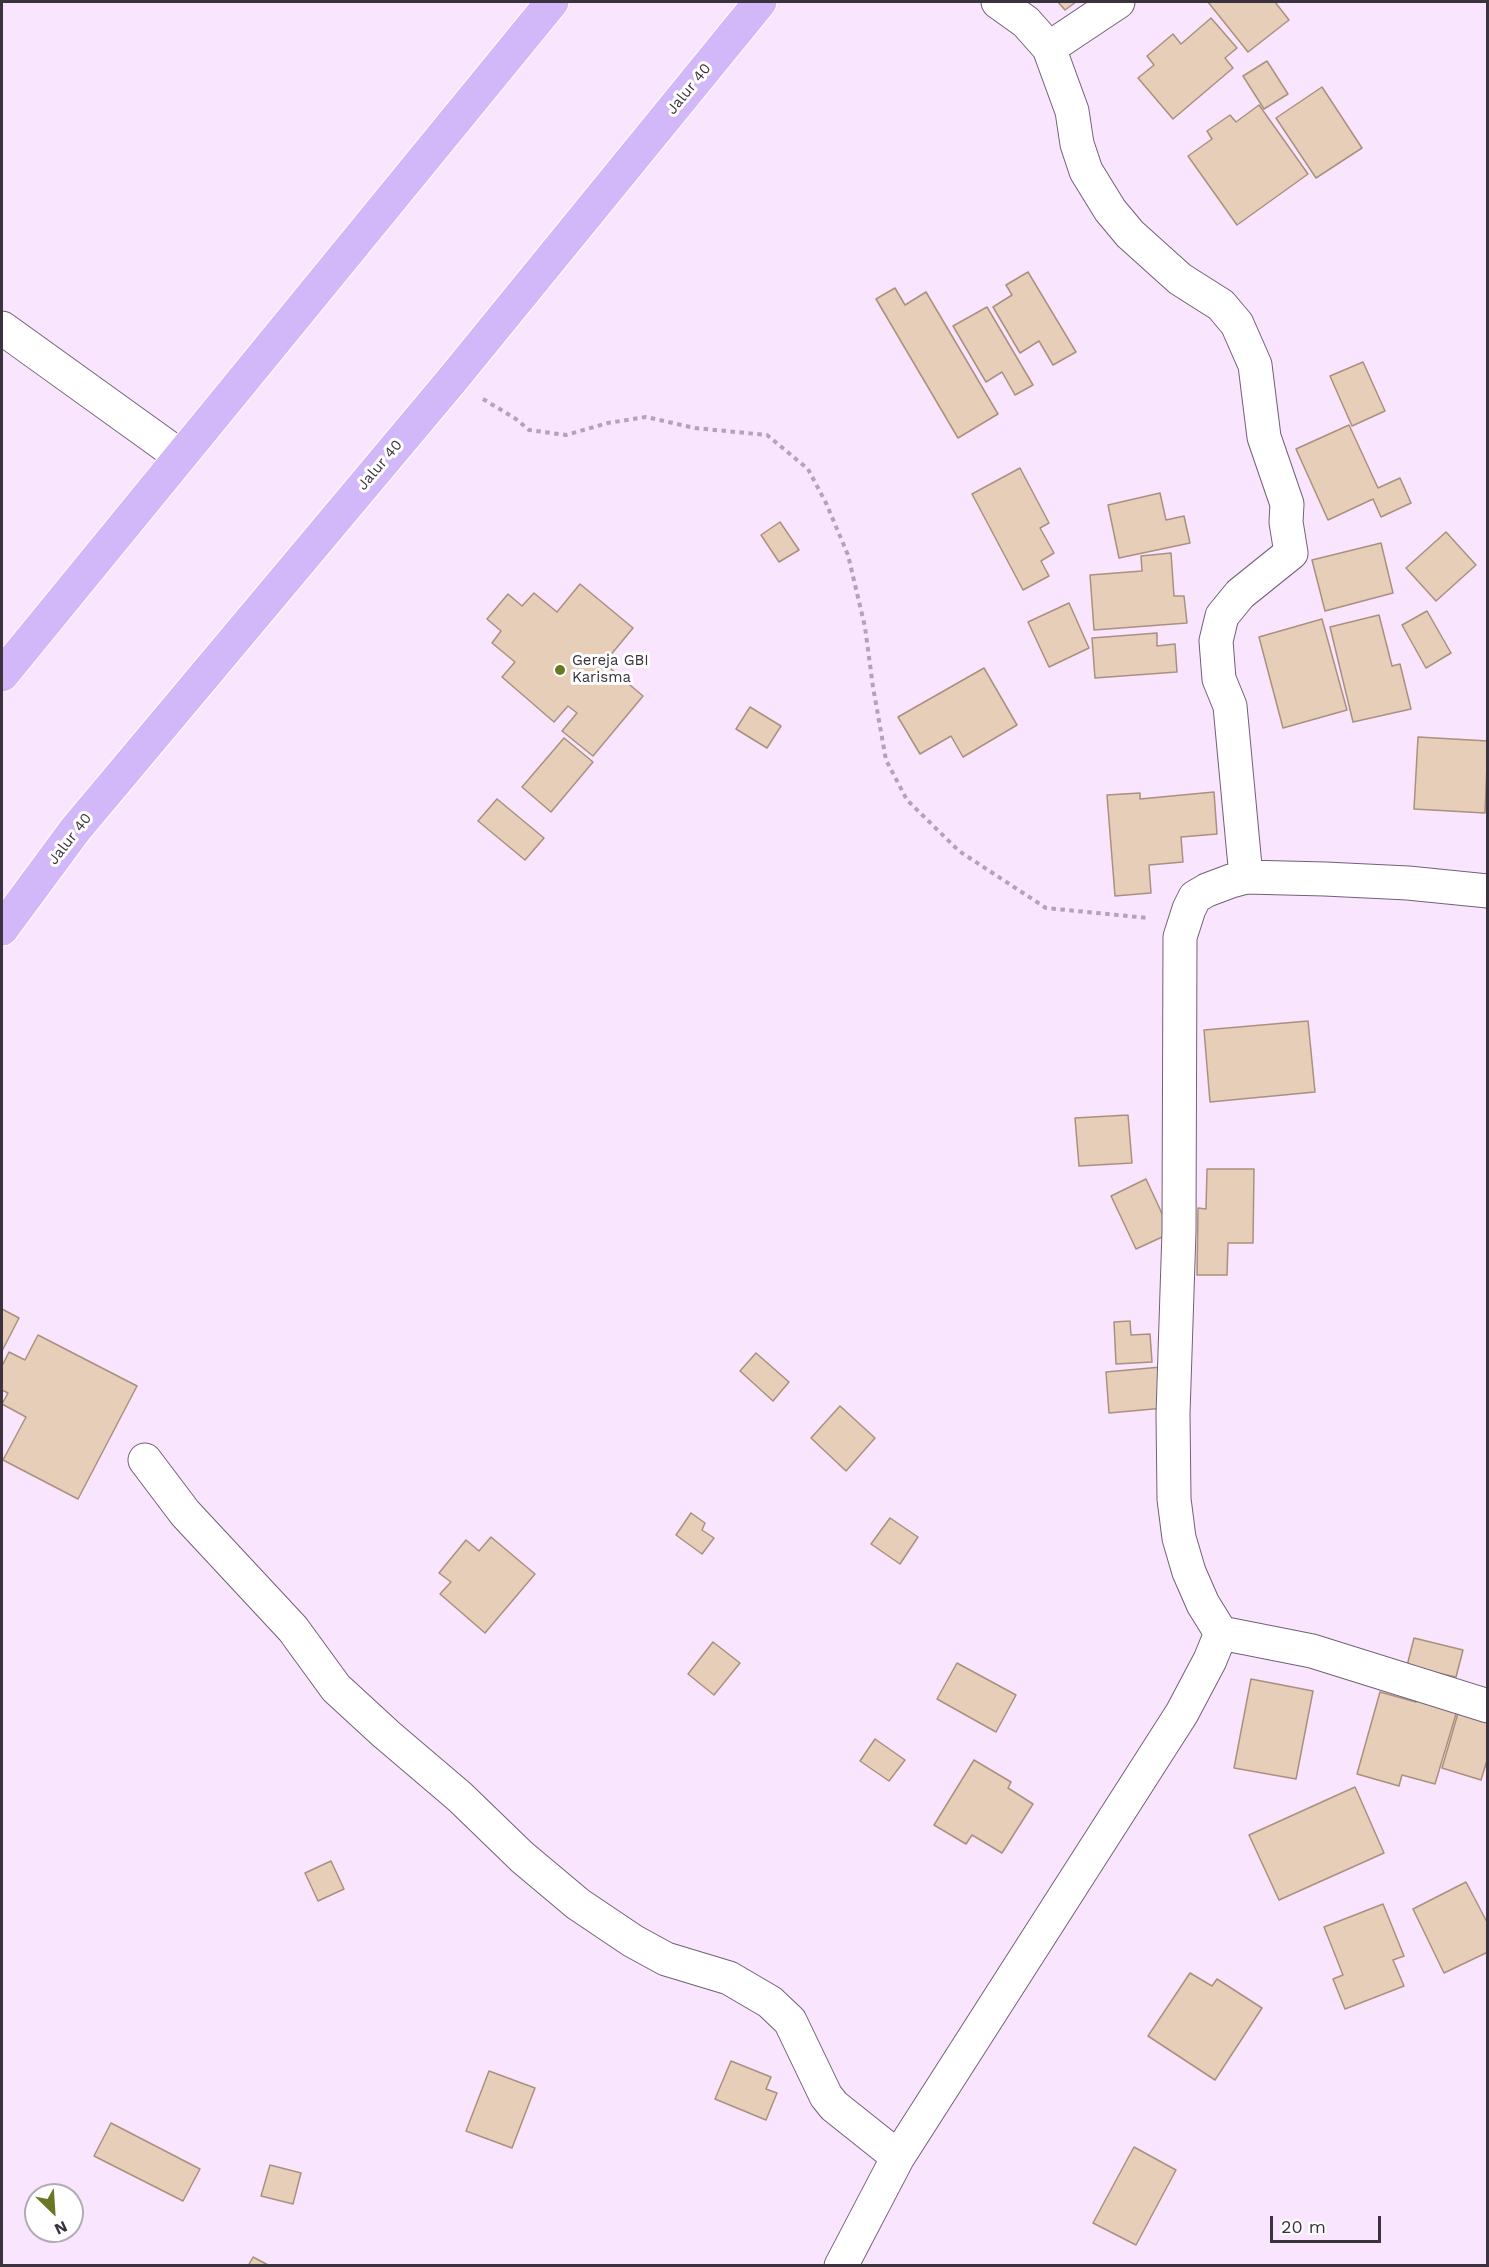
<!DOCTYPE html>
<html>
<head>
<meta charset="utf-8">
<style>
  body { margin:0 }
  #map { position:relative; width:1489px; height:2267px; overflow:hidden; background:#f9e5fe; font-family:"Work Sans",sans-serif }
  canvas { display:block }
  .frame { position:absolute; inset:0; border:3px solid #3a323c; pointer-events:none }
  .north { position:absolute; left:24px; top:2183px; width:60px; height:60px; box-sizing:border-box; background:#fff; border:2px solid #b0adb1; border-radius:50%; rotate:155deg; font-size:16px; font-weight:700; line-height:24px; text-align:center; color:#3a323c }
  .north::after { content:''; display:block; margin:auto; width:21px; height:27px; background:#6a7723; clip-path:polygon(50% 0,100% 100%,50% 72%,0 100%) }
  .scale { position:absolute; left:1270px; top:2216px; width:111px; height:27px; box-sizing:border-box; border:3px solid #3a323c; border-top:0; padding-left:8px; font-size:18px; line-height:21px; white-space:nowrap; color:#3a323c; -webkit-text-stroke:4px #fff; paint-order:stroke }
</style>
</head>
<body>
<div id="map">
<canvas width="1489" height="2267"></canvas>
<div class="frame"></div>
<div class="north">N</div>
<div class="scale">20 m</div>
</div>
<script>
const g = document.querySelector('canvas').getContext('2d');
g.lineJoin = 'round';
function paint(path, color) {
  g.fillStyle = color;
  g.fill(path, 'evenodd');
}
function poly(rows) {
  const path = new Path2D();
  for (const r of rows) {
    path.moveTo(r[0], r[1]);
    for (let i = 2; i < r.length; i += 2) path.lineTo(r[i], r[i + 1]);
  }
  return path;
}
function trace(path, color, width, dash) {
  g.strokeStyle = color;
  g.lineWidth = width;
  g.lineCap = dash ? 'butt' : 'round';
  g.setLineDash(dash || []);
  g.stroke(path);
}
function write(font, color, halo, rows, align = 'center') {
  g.font = font + ' "Work Sans",sans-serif';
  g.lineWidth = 6;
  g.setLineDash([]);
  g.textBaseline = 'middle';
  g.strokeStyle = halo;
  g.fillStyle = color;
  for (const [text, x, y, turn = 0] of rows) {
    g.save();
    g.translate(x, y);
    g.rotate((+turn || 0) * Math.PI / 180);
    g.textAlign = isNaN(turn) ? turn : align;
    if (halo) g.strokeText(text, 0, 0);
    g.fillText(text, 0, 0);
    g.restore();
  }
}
const building = poly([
  [1058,2,1076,2,1065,10,1058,2],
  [1208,2,1275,2,1289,20,1248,52,1208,2],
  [1211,18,1237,48,1225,58,1233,68,1173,119,1138,78,1154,65,1147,56,1173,34,1181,44,1211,18],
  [1267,61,1288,94,1264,109,1243,76,1267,61],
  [1322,87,1362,148,1316,178,1276,118,1322,87],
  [1259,105,1308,174,1237,225,1188,156,1212,139,1207,131,1230,115,1236,122,1259,105],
  [1028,272,1076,352,1053,365,1039,341,1020,353,993,307,1012,295,1006,285,1028,272],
  [895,288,905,305,926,292,998,414,958,438,876,299,895,288],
  [987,307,1033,385,1015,395,1002,372,986,382,953,326,987,307],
  [1363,362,1385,411,1352,426,1330,376,1363,362],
  [1349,425,1378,488,1400,478,1411,503,1381,517,1373,499,1328,520,1296,449,1349,425],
  [1020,468,1049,523,1040,528,1054,553,1041,561,1049,576,1023,590,972,494,1020,468],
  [1160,493,1166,520,1184,516,1190,543,1119,558,1108,505,1160,493],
  [780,522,799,550,779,562,761,535,780,522],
  [1446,532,1476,565,1436,601,1406,568,1446,532],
  [1381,543,1393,593,1325,611,1312,560,1381,543],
  [1171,553,1174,596,1184,596,1187,623,1094,630,1090,575,1142,571,1141,556,1171,553],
  [580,584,633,628,604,663,643,696,593,756,562,731,577,713,568,706,554,722,502,677,515,662,492,643,501,631,487,619,508,594,522,606,534,593,557,612,580,584],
  [1069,603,1089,648,1049,667,1028,622,1069,603],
  [1427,611,1451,653,1426,668,1402,625,1427,611],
  [1379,615,1392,666,1400,664,1411,709,1353,722,1330,627,1379,615],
  [1322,619,1347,710,1283,728,1259,637,1322,619],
  [1157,633,1157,646,1175,644,1177,672,1095,678,1092,638,1157,633],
  [984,668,1017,725,963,757,951,736,920,754,898,717,984,668],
  [750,707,781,726,767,748,736,729,750,707],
  [1418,737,1488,741,1485,813,1414,809,1418,737],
  [564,738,593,762,551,812,522,787,564,738],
  [1214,792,1217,834,1181,837,1183,862,1149,865,1151,893,1115,896,1107,795,1140,793,1140,799,1214,792],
  [497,799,544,838,525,860,478,821,497,799],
  [1308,1021,1315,1092,1210,1102,1204,1030,1308,1021],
  [1128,1115,1132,1163,1079,1166,1075,1118,1128,1115],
  [1207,1169,1254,1169,1253,1243,1228,1243,1227,1275,1197,1275,1198,1208,1206,1209,1207,1169],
  [1146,1179,1171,1233,1136,1249,1111,1196,1146,1179],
  [2,1309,19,1318,2,1351,2,1309],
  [1130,1321,1131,1335,1150,1334,1152,1362,1116,1364,1114,1322,1130,1321],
  [38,1335,137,1386,78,1499,3,1460,26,1417,2,1404,8,1393,2,1390,2,1366,9,1352,25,1360,38,1335],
  [756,1353,789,1382,773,1401,740,1371,756,1353],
  [1161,1367,1164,1408,1109,1413,1106,1372,1161,1367],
  [840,1406,875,1438,846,1471,811,1438,840,1406],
  [691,1513,705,1523,702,1530,714,1538,702,1554,676,1535,691,1513],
  [890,1518,918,1537,900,1564,871,1544,890,1518],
  [491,1537,535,1574,485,1633,440,1594,451,1582,439,1573,466,1540,479,1551,491,1537],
  [1414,1638,1463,1650,1456,1677,1407,1666,1414,1638],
  [713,1642,740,1663,714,1695,688,1674,713,1642],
  [957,1663,1016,1695,996,1732,937,1699,957,1663],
  [1251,1679,1313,1691,1296,1779,1234,1768,1251,1679],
  [1380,1692,1416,1702,1418,1692,1459,1704,1435,1784,1402,1775,1399,1786,1357,1774,1380,1692],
  [1459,1710,1488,1718,1488,1757,1481,1780,1442,1768,1459,1710],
  [875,1739,905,1760,889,1781,860,1761,875,1739],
  [974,1760,1011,1782,1008,1788,1033,1804,1002,1853,972,1835,966,1844,934,1825,974,1760],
  [1355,1787,1384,1853,1279,1900,1249,1835,1355,1787],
  [331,1861,344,1889,318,1901,305,1873,331,1861],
  [1466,1882,1488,1924,1488,1952,1444,1973,1413,1909,1466,1882],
  [1383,1904,1404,1956,1393,1960,1404,1986,1345,2009,1333,1979,1343,1975,1324,1927,1383,1904],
  [1190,1973,1212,1986,1217,1979,1262,2008,1215,2080,1148,2036,1190,1973],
  [731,2061,771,2077,766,2089,777,2093,766,2120,715,2099,731,2061],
  [489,2071,535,2088,512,2148,466,2131,489,2071],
  [111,2123,200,2169,183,2201,94,2156,111,2123],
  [1134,2147,1176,2170,1136,2245,1093,2223,1134,2147],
  [270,2165,301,2173,293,2204,261,2196,270,2165],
  [253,2257,270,2266,248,2266,253,2257]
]);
paint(building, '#e7ceb9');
trace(building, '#a9917e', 1.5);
const minor = poly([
  [998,2,1026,22,1049,48,1072,111,1077,144,1086,171,1110,210,1130,234,1180,279,1221,305,1237,324,1255,365,1264,437,1287,504,1286,522,1291,553,1240,594,1222,616,1216,641,1219,679,1230,706,1246,877],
  [1049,48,1118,2],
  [2,328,180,456],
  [1488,891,1408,883,1325,879,1246,877,1231,881,1207,890,1195,897,1189,909,1180,937,1179,1231,1173,1414,1174,1499,1179,1538,1189,1572,1203,1604,1221,1633,1312,1651,1488,1706],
  [145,1460,185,1513,293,1629,336,1688,386,1734,460,1797,522,1857,578,1904,633,1941,666,1959,729,1978,770,2002,790,2021,826,2096,834,2106,898,2157],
  [841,2266,898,2157,1182,1713,1210,1660,1221,1633]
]);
const highway = poly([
  [2,675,552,2],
  [2,929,75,830,452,380,760,2]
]);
trace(minor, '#726176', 35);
trace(highway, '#fff', 35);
trace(poly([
  [483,399,516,419,529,430,566,435,608,423,646,417,695,428,767,435,808,469,826,503,848,555,865,627,873,687,886,760,907,800,959,851,1046,908,1148,918]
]), '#b2a3b6', 4, [4.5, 4.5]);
trace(minor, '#fff', 33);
trace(highway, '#d2b8f9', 33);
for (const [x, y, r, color] of [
  [560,670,6,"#6a7723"]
]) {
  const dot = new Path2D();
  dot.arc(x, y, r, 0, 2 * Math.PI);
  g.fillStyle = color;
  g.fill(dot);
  trace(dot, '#fff', 2);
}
write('15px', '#3a323c', '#fff', [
  ["Jalur 40",689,89,-51],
  ["Jalur 40",380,465,-50],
  ["Jalur 40",70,839,-52]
]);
write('15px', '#3a323c', '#fff', [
  ["Gereja GBI",572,661],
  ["Karisma",572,678]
], 'left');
</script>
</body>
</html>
